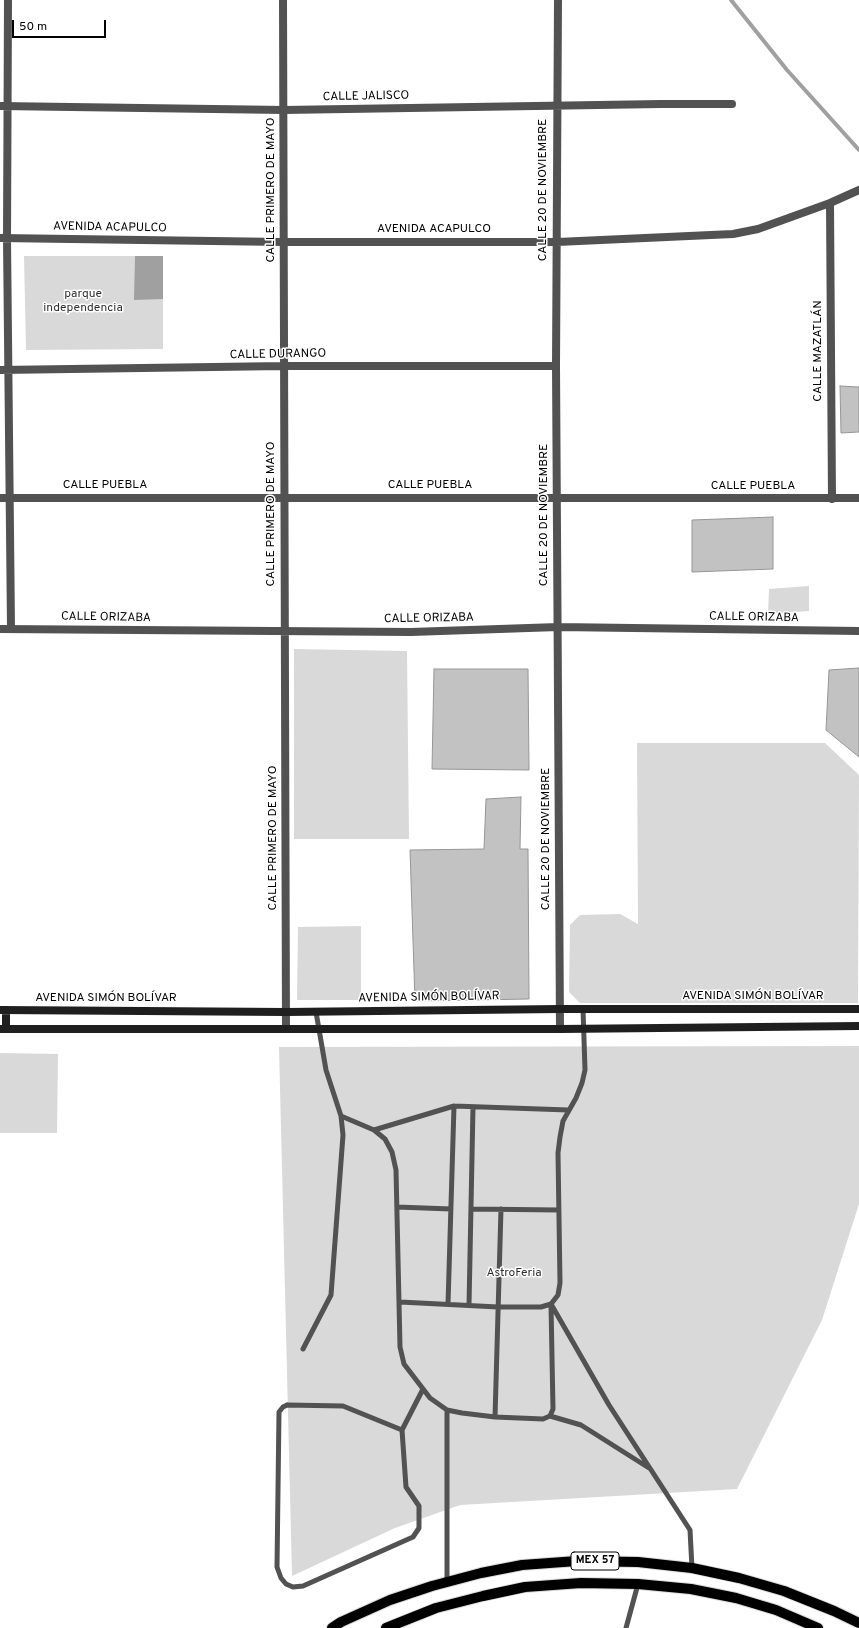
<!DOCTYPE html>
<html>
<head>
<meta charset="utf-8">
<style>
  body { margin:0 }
  #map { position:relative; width:859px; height:1628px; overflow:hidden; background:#fff; font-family:Overpass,sans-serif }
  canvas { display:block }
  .scale { position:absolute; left:12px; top:20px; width:94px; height:18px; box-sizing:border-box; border:2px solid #000; border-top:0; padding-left:5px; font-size:12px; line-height:14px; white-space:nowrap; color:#000; -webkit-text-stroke:3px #fff; paint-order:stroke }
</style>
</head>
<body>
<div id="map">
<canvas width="859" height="1628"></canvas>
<div class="scale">50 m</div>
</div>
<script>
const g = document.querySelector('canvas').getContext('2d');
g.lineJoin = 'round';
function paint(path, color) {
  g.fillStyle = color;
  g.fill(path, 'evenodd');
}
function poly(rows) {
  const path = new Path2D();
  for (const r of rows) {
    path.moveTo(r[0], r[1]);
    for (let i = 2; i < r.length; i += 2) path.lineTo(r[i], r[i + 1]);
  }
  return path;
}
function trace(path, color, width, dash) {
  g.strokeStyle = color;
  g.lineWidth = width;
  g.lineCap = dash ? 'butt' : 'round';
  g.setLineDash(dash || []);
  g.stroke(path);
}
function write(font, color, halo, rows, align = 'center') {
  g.font = font + ' Overpass,sans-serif';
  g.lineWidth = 3;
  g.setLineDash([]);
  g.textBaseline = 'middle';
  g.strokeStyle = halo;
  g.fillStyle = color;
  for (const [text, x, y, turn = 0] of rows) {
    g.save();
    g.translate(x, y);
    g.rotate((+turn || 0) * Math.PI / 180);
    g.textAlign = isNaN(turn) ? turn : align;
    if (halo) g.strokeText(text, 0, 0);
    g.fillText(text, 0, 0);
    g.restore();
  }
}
paint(poly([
  [24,256,163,256,163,349,26,350],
  [809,586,809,611,768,614,769,589],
  [294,649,407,651,409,839,294,839],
  [637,743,825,743,859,775,858,1003,580,1003,569,992,570,925,580,915,620,914,638,924],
  [361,926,361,1000,297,1000,298,927],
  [859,1046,859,1204,822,1320,737,1489,460,1505,395,1528,292,1576,279,1047],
  [0,1053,58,1054,57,1133,0,1133]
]), '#d9d9d9');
paint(poly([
  [135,256,163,256,163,299,134,300]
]), '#a0a0a0');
trace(poly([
  [731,0,787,70,859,150]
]), '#a0a0a0', 4);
const building = poly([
  [840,386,859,387,859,432,841,433,840,386],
  [773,517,773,569,692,572,692,520,773,517],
  [859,668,859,757,826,730,829,670,859,668],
  [434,669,528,669,529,770,432,769,434,669],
  [521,797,520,849,528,849,529,999,415,1001,410,850,484,849,486,799,521,797]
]);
paint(building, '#c2c2c2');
trace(building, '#969696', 1);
const primary = poly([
  [332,1628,341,1622,390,1600,432,1586,481,1573,522,1565,577,1561,638,1562,692,1568,739,1578,784,1591,834,1611,859,1623],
  [386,1628,436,1608,483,1596,525,1587,581,1583,638,1584,691,1589,736,1598,776,1610,818,1628]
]);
trace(primary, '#dbdbdb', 12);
trace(poly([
  [341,1116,374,1130,385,1139,392,1152,396,1170,400,1347,404,1364,430,1398,447,1410,462,1413,495,1417,501,1209],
  [374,1130,454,1106],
  [397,1207,451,1209],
  [471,1209,559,1210],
  [400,1302,498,1307,541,1307,551,1304,558,1295,560,1283,558,1153,560,1137,563,1121,576,1098,582,1083,585,1070,583,1009],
  [448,1304,454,1106,568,1110],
  [551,1304,609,1405,690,1530,692,1568],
  [469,1305,473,1107],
  [303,1349,331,1295,343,1135,341,1116,326,1070,316,1012],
  [287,1405,343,1406,402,1430,406,1487,419,1506,419,1528,413,1537,303,1586,293,1587,286,1584,281,1578,277,1567,279,1412,283,1407,287,1405],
  [447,1410,447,1581],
  [550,1416,581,1425,649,1468],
  [495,1417,543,1419,550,1416,553,1409,551,1305],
  [402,1430,423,1389],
  [626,1628,638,1584]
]), '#525252', 5);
trace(poly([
  [8,0,7,239,11,629],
  [283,0,286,1029],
  [558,0,556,366,560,1029],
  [0,106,284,110,661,104,732,104],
  [830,203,832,499],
  [0,238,283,242,557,242,733,234,758,229,830,203,859,190],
  [0,370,284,366,556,366],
  [0,498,859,498],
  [0,629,411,632,558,627,859,631]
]), '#525252', 8);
trace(poly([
  [0,1010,286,1012,560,1009,859,1009],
  [6,1010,6,1029],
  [0,1029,560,1029,859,1026]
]), '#1f1f1f', 8);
trace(primary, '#000', 10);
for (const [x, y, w] of [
  [595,1561,48]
]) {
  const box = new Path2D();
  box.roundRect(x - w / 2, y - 9, w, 18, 3);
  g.fillStyle = '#fff';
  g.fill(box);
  trace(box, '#000', 1);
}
write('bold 11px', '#000', null, [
  ["MEX 57",595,1561]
]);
write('12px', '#000', '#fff', [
  ["CALLE JALISCO",366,97,-1],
  ["CALLE PRIMERO DE MAYO",272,190,-90],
  ["CALLE 20 DE NOVIEMBRE",544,190,-90],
  ["AVENIDA ACAPULCO",110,228,1],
  ["AVENIDA ACAPULCO",434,230],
  ["CALLE MAZATLÁN",819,351,-90],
  ["CALLE DURANGO",278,355,-1],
  ["CALLE PUEBLA",105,486],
  ["CALLE PUEBLA",430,486],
  ["CALLE PUEBLA",753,487],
  ["CALLE PRIMERO DE MAYO",272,514,-90],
  ["CALLE 20 DE NOVIEMBRE",545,515,-90],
  ["CALLE ORIZABA",106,618,1],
  ["CALLE ORIZABA",754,618,1],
  ["CALLE ORIZABA",429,619,-1],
  ["CALLE PRIMERO DE MAYO",274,838,-90],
  ["CALLE 20 DE NOVIEMBRE",547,839,-90],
  ["AVENIDA SIMÓN BOLÍVAR",753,997],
  ["AVENIDA SIMÓN BOLÍVAR",429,998,-1],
  ["AVENIDA SIMÓN BOLÍVAR",106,999]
]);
write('12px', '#303030', '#fff', [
  ["parque",83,295],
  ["independencia",83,309],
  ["AstroFeria",514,1274]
]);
</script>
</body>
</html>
